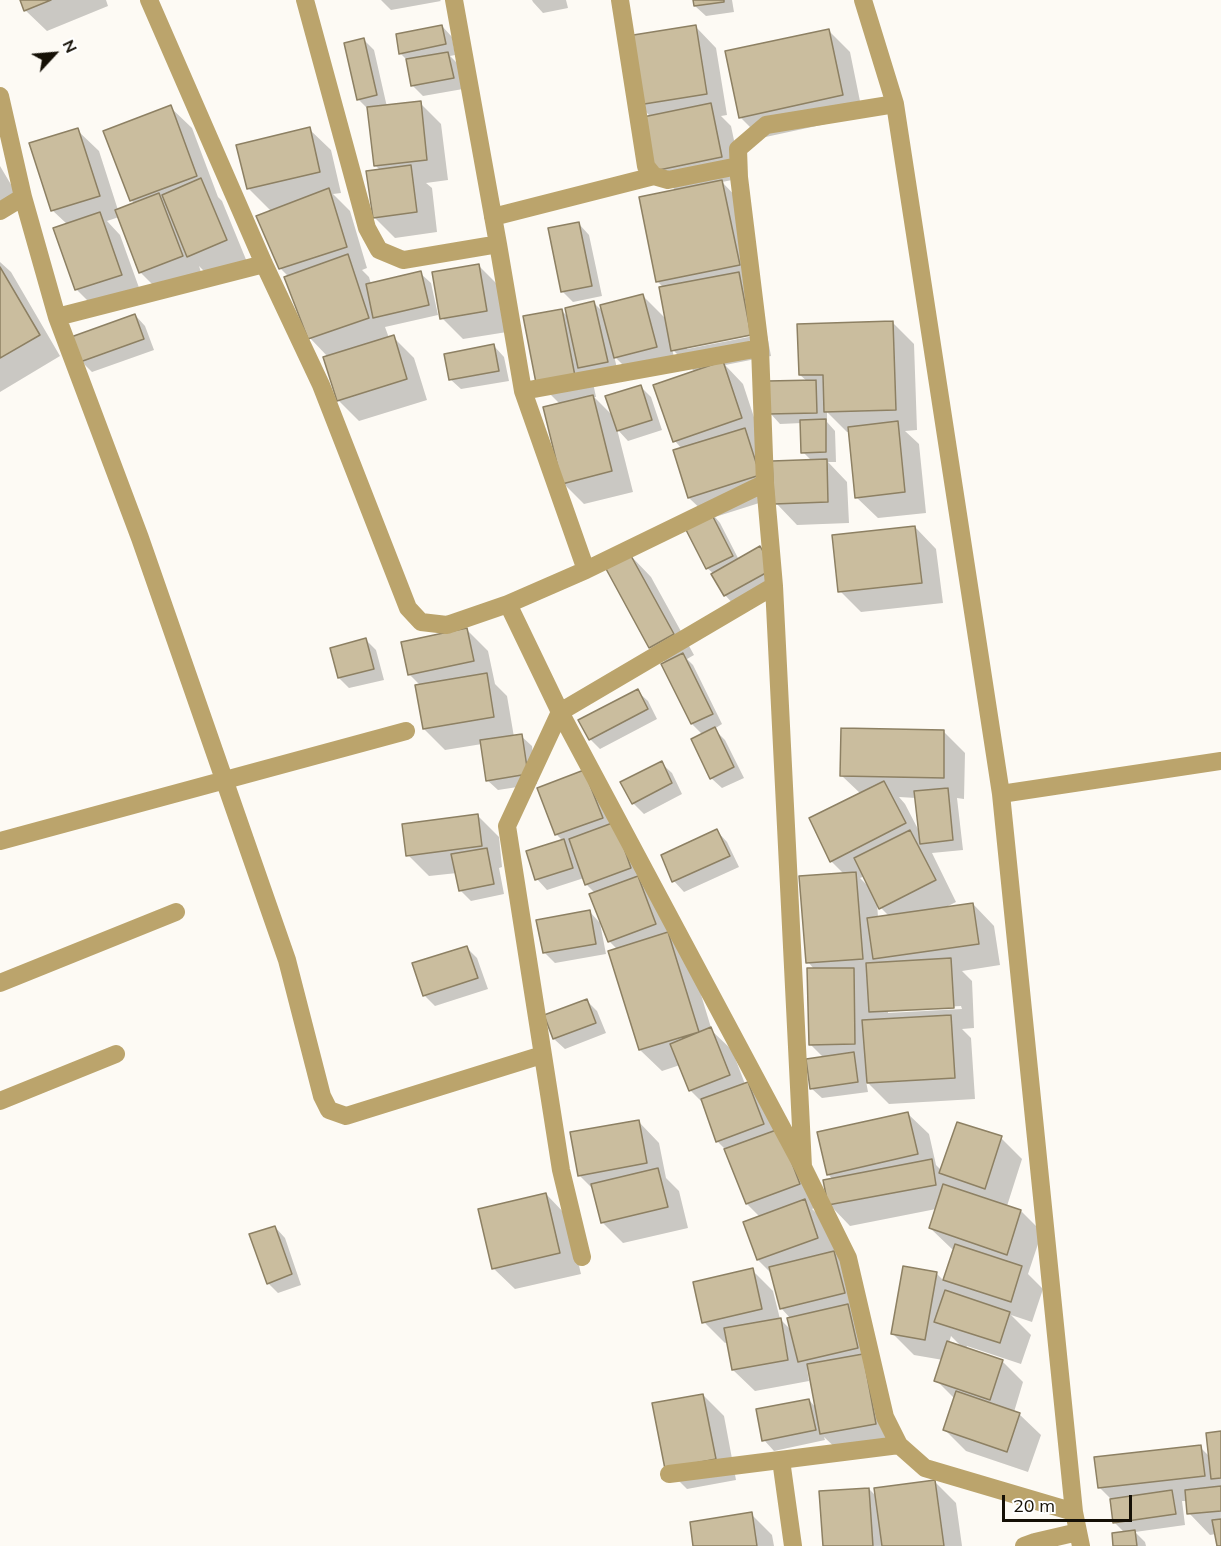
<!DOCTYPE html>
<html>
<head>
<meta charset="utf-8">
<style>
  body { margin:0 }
  #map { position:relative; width:1221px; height:1546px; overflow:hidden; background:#fdfaf4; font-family:Mulish,sans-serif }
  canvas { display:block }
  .north { position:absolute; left:24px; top:24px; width:60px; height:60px; -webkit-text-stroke:4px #fff; paint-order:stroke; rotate:64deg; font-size:16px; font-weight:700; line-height:24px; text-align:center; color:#151006 }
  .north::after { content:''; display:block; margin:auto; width:21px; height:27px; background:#151006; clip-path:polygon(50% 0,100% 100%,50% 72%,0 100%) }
  .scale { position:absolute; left:1002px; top:1495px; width:130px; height:27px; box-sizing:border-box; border:3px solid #151006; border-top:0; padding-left:8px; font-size:18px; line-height:21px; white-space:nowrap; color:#151006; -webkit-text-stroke:4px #fff; paint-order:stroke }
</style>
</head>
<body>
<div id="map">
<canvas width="1221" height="1546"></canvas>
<div class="north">N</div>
<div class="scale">20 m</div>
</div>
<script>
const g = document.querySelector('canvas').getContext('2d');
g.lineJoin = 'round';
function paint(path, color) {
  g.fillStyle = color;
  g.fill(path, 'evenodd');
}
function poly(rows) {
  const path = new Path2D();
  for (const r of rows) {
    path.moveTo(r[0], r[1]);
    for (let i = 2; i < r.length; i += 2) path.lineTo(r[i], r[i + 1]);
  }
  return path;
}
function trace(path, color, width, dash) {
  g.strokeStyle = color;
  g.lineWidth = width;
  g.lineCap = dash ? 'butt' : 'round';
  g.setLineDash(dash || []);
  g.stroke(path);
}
paint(poly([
  [21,0,106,0,108,6,47,31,25,10],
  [381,0,440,0,441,1,391,10],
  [532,0,566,0,568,8,543,13,533,2],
  [695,0,732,0,734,12,706,16,695,6],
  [442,26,452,37,455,55,450,56,458,64,463,89,423,96,412,85,407,60,400,53],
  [695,26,716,48,727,115,721,116,731,126,742,178,722,182,742,203,771,356,725,365,743,384,773,475,812,461,803,452,802,423,780,424,770,413,808,382,800,375,893,323,914,344,917,430,905,431,919,444,926,513,878,518,856,497,850,432,847,432,827,412,827,422,835,431,836,462,828,462,847,482,849,523,797,525,776,503,775,498,715,517,720,523,739,560,782,579,735,606,725,595,714,574,707,568,706,514,689,498,682,449,675,441,695,372,672,349,677,368,637,379,614,356,618,372,592,378,596,397,594,397,614,417,640,386,651,397,662,430,628,441,617,429,633,492,584,504,563,483,560,404,538,382,561,310,569,318,594,303,604,313,642,295,667,320,664,288,658,282,676,191,656,170,651,117,639,105],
  [758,332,759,335,687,349,687,346],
  [829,31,850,52,863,116,761,138,740,117],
  [364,40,374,50,387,107,420,103,441,124,448,180,426,183,432,188,437,232,395,238,374,217,381,171,375,165,369,110,358,99],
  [170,107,192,128,218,197,222,201,247,262,210,277,199,266,203,278,162,294,140,272,119,217,107,221,120,235,142,296,98,311,77,290,55,229,67,224,52,210,77,130,99,151,118,210,135,204,131,200],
  [309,129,331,150,341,193,333,194,350,211,367,268,362,270,369,277,371,284,420,273,431,283,438,315,385,327,389,338,393,337,414,358,427,400,359,421,338,400,328,357,310,338,289,277,280,268,272,212,248,188],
  [0,166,16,193,0,202],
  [579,224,589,235,602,296,573,302,562,291],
  [0,262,11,272,60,356,0,392],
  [479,266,500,287,507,332,463,339,442,318],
  [135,315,145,326,154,350,92,372,81,361],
  [494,346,504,357,509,381,461,389,450,379],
  [915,527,936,549,943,603,861,612,840,591],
  [630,555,651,577,694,655,687,659,693,665,722,724,714,729,725,740,744,778,722,788,711,778,703,735,692,724,663,664,666,663,650,647],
  [467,630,488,651,495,684,507,696,514,737,521,736,532,746,537,784,498,790,487,780,482,744,445,750,424,729,421,686,409,674],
  [365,639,376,650,384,680,349,688,339,678],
  [637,691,648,701,657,719,600,749,590,739],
  [944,732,965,753,964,799,957,798,963,850,932,853,956,902,944,908,973,904,994,926,1000,965,962,971,972,981,974,1028,962,1029,971,1038,975,1099,889,1104,866,1081,868,1092,822,1098,811,1088,824,1058,810,1044,815,970,808,962,844,874,831,861,861,794,842,776],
  [899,797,916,798,920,833,905,804],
  [865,876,870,888,860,878],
  [877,901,881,908,889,916,878,918],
  [961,1006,962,1009,888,1013,888,1010],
  [661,763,672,773,682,794,644,814,633,803],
  [584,772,689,955,712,1031,732,1050,745,1084,748,1083,769,1105,820,1205,812,1209,826,1222,855,1274,896,1445,843,1455,824,1437,825,1440,774,1451,764,1440,809,1400,817,1409,811,1373,807,1369,809,1381,755,1391,733,1370,728,1342,725,1343,704,1322,752,1270,773,1291,780,1319,792,1331,791,1319,781,1308,772,1274,758,1260,745,1223,760,1217,747,1204,726,1150,717,1141,704,1104,690,1090,680,1065,662,1071,640,1050,610,952,618,950,609,941,595,893,586,884,584,878,547,890,537,879,528,852,563,841,556,834],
  [478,816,499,837,502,867,499,868,504,894,471,901,460,890,457,873,429,876,408,855],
  [717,831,727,842,739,867,684,892,674,881],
  [590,912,600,923,606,954,555,963,544,952],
  [467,948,477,958,488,989,435,1006,424,995],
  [587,1001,597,1011,606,1033,565,1049,554,1039],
  [907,1113,929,1134,936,1165,942,1171,1001,1138,1022,1159,1007,1206,1021,1211,1042,1232,1028,1274,1043,1289,1032,1322,1011,1315,1031,1335,1021,1364,967,1346,966,1348,1002,1361,1023,1382,1014,1412,1019,1414,1041,1435,1028,1472,966,1451,945,1430,955,1399,936,1380,943,1360,914,1355,893,1334,937,1274,944,1281,955,1250,952,1249,930,1228,936,1209,850,1226,829,1204,833,1180,828,1174],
  [951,1336,962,1347,949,1343],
  [638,1121,659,1143,666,1178,679,1191,688,1228,623,1243,602,1222,594,1190,579,1175],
  [546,1194,567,1216,581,1274,515,1289,493,1268],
  [275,1227,285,1238,301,1285,278,1293,268,1283],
  [703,1395,724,1416,736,1480,687,1489,666,1468],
  [1221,1433,1221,1546,1216,1534,1210,1535,1189,1513,1188,1501,1182,1501,1185,1525,1135,1532,1145,1542,1146,1546,1115,1546,1125,1533,1115,1523,1112,1500,1099,1487,1200,1447,1210,1457],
  [935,1482,956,1503,962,1546,824,1546,869,1489,877,1497],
  [751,1514,772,1535,774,1546,695,1546]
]), '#0003');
const building = poly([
  [20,0,51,0,24,11,20,0],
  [693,0,724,0,724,2,694,6,693,0],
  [442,25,446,44,399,54,396,34,442,25],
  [696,25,707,94,638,105,627,36,696,25],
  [829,29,843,95,739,118,725,51,829,29],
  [364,38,377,95,357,100,344,43,364,38],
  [448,52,454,78,411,86,406,59,448,52],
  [421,101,427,160,374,166,367,107,421,101],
  [711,103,722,157,654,171,643,117,711,103],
  [171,105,197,176,130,201,103,131,171,105],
  [310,127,320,172,247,189,236,145,310,127],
  [78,128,100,196,51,211,29,143,78,128],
  [411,165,417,212,373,218,366,171,411,165],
  [201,178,227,240,187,257,162,195,201,178],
  [722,180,740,265,656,282,639,197,722,180],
  [329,188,347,247,279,269,256,216,329,188],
  [159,193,183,256,139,273,115,210,159,193],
  [100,212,122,275,75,290,53,228,100,212],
  [579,222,592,286,561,292,548,228,579,222],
  [348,254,369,318,308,339,284,277,348,254],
  [479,264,487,311,440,319,432,272,479,264],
  [0,267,40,335,0,358,0,267],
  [421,271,429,305,373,318,366,284,421,271],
  [739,272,751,335,671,351,659,287,739,272],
  [643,294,657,347,614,358,600,305,643,294],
  [594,301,608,362,578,368,565,308,594,301],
  [562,309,575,376,536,383,523,316,562,309],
  [135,314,144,339,80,362,71,337,135,314],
  [893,321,896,410,824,412,823,375,799,375,797,324,893,321],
  [394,335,407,379,337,401,323,357,394,335],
  [494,344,499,371,449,380,444,354,494,344],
  [723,361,742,418,673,442,653,385,723,361],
  [816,380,817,413,768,414,767,381,816,380],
  [641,385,652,420,617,431,605,396,641,385],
  [593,395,612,471,562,484,543,407,593,395],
  [826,419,826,452,801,453,800,420,826,419],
  [898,421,905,492,855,498,848,427,898,421],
  [745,428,760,475,688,498,673,450,745,428],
  [827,459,828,502,774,504,772,461,827,459],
  [710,511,733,556,706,569,683,524,710,511],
  [915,526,922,583,838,592,832,535,915,526],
  [760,546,773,569,724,596,711,574,760,546],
  [630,554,674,634,649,648,605,567,630,554],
  [467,628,474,661,408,675,401,642,467,628],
  [366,638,374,669,338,678,330,648,366,638],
  [683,653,713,714,691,724,661,664,683,653],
  [487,673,494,717,423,729,415,685,487,673],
  [638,689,648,709,589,740,578,720,638,689],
  [715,727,734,767,710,779,691,739,715,727],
  [841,728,944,730,944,778,840,776,841,728],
  [522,734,528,774,486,781,480,740,522,734],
  [662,761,672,783,632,804,620,782,662,761],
  [584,770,603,818,555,835,537,788,584,770],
  [884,781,906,823,830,862,809,818,884,781],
  [948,788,953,840,920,844,914,791,948,788],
  [478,814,482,846,406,856,402,824,478,814],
  [615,822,631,868,585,885,569,839,615,822],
  [717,829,730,856,672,882,661,855,717,829],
  [910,830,936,880,879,909,854,858,910,830],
  [564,839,573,868,535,880,526,851,564,839],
  [487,848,494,884,459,891,451,854,487,848],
  [856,872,863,959,806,963,799,876,856,872],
  [638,876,656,924,608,942,589,894,638,876],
  [973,903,979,944,873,959,867,918,973,903],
  [590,910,596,944,543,953,536,920,590,910],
  [668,932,699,1032,639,1050,608,951,668,932],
  [467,946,478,978,423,996,412,963,467,946],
  [951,958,954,1008,869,1012,866,963,951,958],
  [807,968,854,968,855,1044,809,1045,807,968],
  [587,999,596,1023,553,1039,544,1015,587,999],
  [951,1015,955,1078,867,1083,862,1020,951,1015],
  [711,1027,730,1075,689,1091,670,1044,711,1027],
  [854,1052,858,1082,810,1089,806,1059,854,1052],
  [748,1082,764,1124,716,1142,701,1099,748,1082],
  [908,1112,918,1154,827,1175,817,1132,908,1112],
  [639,1120,647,1163,578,1176,570,1132,639,1120],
  [957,1122,1002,1136,985,1189,939,1173,957,1122],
  [779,1129,800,1184,746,1204,724,1149,779,1129],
  [932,1159,936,1185,828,1205,823,1180,932,1159],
  [658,1168,668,1207,601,1223,591,1184,658,1168],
  [943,1184,1021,1210,1007,1255,929,1228,943,1184],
  [546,1193,560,1253,492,1269,478,1209,546,1193],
  [805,1199,818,1238,757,1260,743,1222,805,1199],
  [275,1226,292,1274,267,1284,249,1234,275,1226],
  [955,1244,1022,1266,1011,1302,943,1280,955,1244],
  [834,1251,845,1293,780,1309,769,1267,834,1251],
  [903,1266,937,1272,925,1340,891,1334,903,1266],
  [753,1268,762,1309,702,1323,693,1282,753,1268],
  [945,1290,1010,1312,1000,1343,934,1322,945,1290],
  [848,1304,858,1348,798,1362,787,1318,848,1304],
  [781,1318,788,1360,732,1370,724,1328,781,1318],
  [947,1341,1003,1360,990,1400,934,1381,947,1341],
  [863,1354,876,1424,820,1434,807,1364,863,1354],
  [956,1391,1020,1413,1007,1452,943,1430,956,1391],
  [703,1394,716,1459,665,1469,652,1403,703,1394],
  [809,1399,816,1430,762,1441,756,1409,809,1399],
  [1221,1431,1221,1478,1211,1479,1206,1433,1221,1431],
  [1201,1445,1205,1476,1098,1488,1094,1457,1201,1445],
  [935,1480,944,1546,882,1546,874,1488,935,1480],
  [1221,1486,1221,1511,1187,1514,1185,1490,1221,1486],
  [869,1488,873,1546,823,1546,819,1491,869,1488],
  [1172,1490,1176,1514,1113,1523,1110,1499,1172,1490],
  [752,1512,757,1546,693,1546,690,1522,752,1512],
  [1221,1519,1221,1546,1217,1546,1212,1520,1221,1519],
  [1135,1530,1137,1546,1113,1546,1112,1533,1135,1530]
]);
paint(building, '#cabd9e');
trace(building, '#8d8063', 1.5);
trace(poly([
  [149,0,264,264,321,385,408,608,421,622,447,625,508,604,586,570,765,483],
  [305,0,367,228,379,250,403,260,498,244],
  [454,0,498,244,523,391,586,570],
  [620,0,646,166,654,176,668,180,738,166],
  [863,0,895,104,1001,794,1074,1512,1081,1546],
  [0,96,23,197,57,317,140,538,287,960,322,1096,329,1110,346,1116,542,1055],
  [0,211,23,197],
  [493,217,654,176],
  [57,317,264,264],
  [523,391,760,348],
  [508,604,560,712,803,1167,848,1258,885,1417,899,1445,925,1468,1074,1512],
  [1001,794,1221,761],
  [0,841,406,731],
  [0,983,176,912],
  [0,1101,116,1054],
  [803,1167,774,586,765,483,760,348,739,177,738,149,766,125,895,104],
  [582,1257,561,1170,507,826,560,712,774,586],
  [781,1460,793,1546],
  [669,1474,899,1445],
  [1024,1546,1035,1542,1078,1532]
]), '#bba46c', 18);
</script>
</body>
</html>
